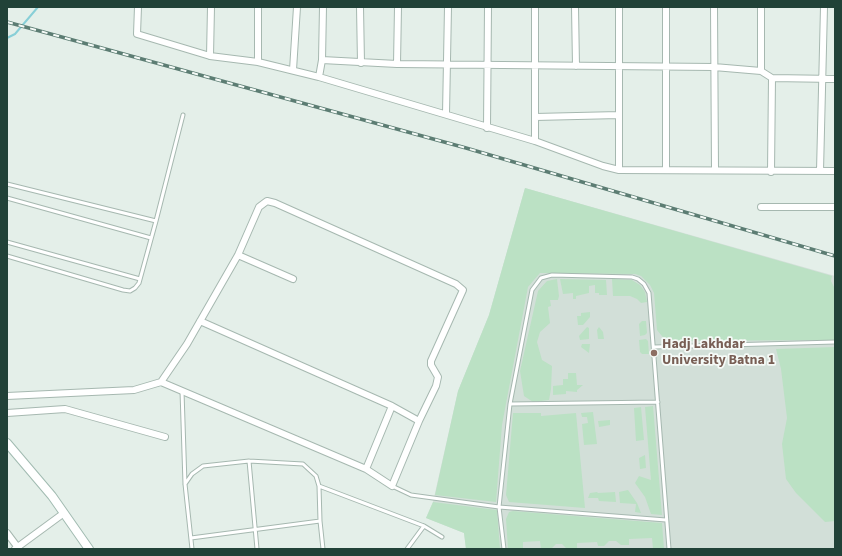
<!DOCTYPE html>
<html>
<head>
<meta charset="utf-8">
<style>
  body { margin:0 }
  #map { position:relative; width:842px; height:556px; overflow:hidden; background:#e4efe9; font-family:"Source Sans 3",sans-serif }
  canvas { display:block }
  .frame { position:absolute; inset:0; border:8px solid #214238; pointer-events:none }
</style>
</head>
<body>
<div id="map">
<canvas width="842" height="556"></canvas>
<div class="frame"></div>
</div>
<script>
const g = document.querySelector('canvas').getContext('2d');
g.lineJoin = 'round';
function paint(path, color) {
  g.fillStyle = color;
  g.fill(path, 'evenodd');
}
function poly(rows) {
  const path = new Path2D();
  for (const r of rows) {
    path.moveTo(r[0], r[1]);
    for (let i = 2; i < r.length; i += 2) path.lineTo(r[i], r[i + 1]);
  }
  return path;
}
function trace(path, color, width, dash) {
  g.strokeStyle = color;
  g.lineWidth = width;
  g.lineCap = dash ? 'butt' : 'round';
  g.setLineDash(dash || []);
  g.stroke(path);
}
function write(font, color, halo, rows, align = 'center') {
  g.font = font + ' "Source Sans 3",sans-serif';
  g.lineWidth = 3.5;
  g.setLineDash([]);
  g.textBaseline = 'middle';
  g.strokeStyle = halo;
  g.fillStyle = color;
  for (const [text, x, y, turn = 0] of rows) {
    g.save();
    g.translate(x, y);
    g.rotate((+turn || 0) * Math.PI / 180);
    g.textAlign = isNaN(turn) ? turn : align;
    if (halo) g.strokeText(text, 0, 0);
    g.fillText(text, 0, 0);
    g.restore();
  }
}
paint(poly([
  [525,188,835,276,835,549,466,549,464,533,426,518,433,502,458,391,489,315]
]), '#d2dfd8');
paint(poly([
  [525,188,832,276,831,281,835,289,835,340,666,341,657,330,654,293,650,285,641,276,635,274,540,273,528,287,502,425,496,502,435,495,458,391,489,315],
  [557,279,559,296,558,300,550,300,551,306,548,307,550,323,540,332,537,342,542,360,552,366,551,389,549,400,533,402,524,396,520,371,538,291,547,281],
  [560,279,606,280,607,295,599,295,599,293,595,293,595,285,589,286,589,293,576,296,576,299,573,299,573,293,563,294],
  [612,279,632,280,640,285,645,292,647,302,641,303,637,299,630,296,613,296],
  [590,312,590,317,583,325,578,325,577,316,581,316,581,313],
  [642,321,646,321,647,333,645,335,640,336,639,324],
  [587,327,589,328,589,339,580,340,579,336],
  [599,327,603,332,604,339,598,339,597,330],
  [646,339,648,341,649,354,642,354,640,352,639,340],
  [590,344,589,353,581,347,582,344],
  [835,347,835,521,825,522,796,493,786,479,782,444,787,418,781,369,776,349],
  [568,373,576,373,577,385,583,385,577,390,577,392,566,391,566,394,553,395,553,386,563,385,563,379,568,379],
  [653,406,662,515,651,514,645,497,635,483,639,476,651,480,645,407],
  [641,407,644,440,636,441,634,408],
  [593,412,597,444,584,445,582,424,588,423,587,417,582,417,581,413],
  [513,413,541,413,541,416,576,413,585,508,509,502,506,495],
  [610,420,610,425,599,427,598,421],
  [645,455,646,468,640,469,639,458],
  [628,490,637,503,641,513,635,512,636,504,620,503,619,492],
  [597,492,598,493,615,492,616,502,599,501,598,498,588,498,590,493],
  [433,502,497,510,500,549,466,549,464,533,426,518],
  [513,511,662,523,664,549,653,549,652,538,629,539,629,545,621,545,616,541,609,541,604,546,598,546,597,542,577,543,577,548,567,549,562,544,556,544,551,549,541,549,540,541,523,542,523,549,508,549,506,519,509,512]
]), '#bbe1c4');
trace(poly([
  [7,38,15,34,38,7]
]), '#88cfd7', 2);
const lane = poly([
  [7,184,156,221],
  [7,198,151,238],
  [7,242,140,279],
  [7,256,123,290,130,291,135,288,139,283,156,221,183,115],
  [654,347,835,342],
  [182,391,185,484,192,549],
  [510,404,658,402],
  [249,461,257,549],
  [185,484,192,474,203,466,249,461,303,464,316,476,319,486,320,521,323,549],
  [319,486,424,526,442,537],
  [392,486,411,495,499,507,666,520],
  [191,538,320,521],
  [407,549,424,526],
  [504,549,499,507,510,404,532,290,541,278,552,275,632,277,638,279,644,284,649,293,669,549]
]);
const street = poly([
  [138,7,137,34,210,56,258,62,319,77,535,141,603,166,619,170,835,171],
  [360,7,361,63],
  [575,7,576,66],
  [714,7,715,170],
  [210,56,211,7],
  [322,60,397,64,714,67,761,71,772,78,835,79],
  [258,62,258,7],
  [397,64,398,7],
  [293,70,297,7],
  [761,71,761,7],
  [319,77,322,60,323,7],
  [446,114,448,7],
  [535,117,619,115],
  [487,128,488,7],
  [535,141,535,7],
  [619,170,619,7],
  [666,170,666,7],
  [820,171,824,7],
  [771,172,772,78],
  [761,207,835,207],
  [238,255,293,279],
  [200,321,392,406,419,421],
  [7,396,134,390,161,382,366,469,392,486,419,421,436,386,438,377,431,365,431,361,463,290,456,284,351,237,275,203,267,201,259,207,238,255,187,344,161,382],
  [7,413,65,409,165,437],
  [366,469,392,406],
  [7,533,19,549],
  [15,549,64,513]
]);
const secondary = poly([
  [7,443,52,496,89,549]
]);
trace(lane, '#a6b8b0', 5);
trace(street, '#a6b8b0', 8);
trace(secondary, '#a1bbb1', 10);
trace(lane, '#fff', 3);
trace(street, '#fff', 6);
trace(secondary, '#fff', 8);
const rail = poly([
  [7,22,466,148,835,256]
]);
trace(rail, '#5c7d73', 3.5);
trace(rail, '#f5faf7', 2, [6]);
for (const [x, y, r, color] of [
  [654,353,4,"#8d6e63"]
]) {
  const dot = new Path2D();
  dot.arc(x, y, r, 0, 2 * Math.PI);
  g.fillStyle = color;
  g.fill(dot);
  trace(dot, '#f5faf7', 1.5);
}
write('bold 14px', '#785e54', '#f5faf7', [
  ["Hadj Lakhdar",662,345],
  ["University Batna 1",662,361]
], 'left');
</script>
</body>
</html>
